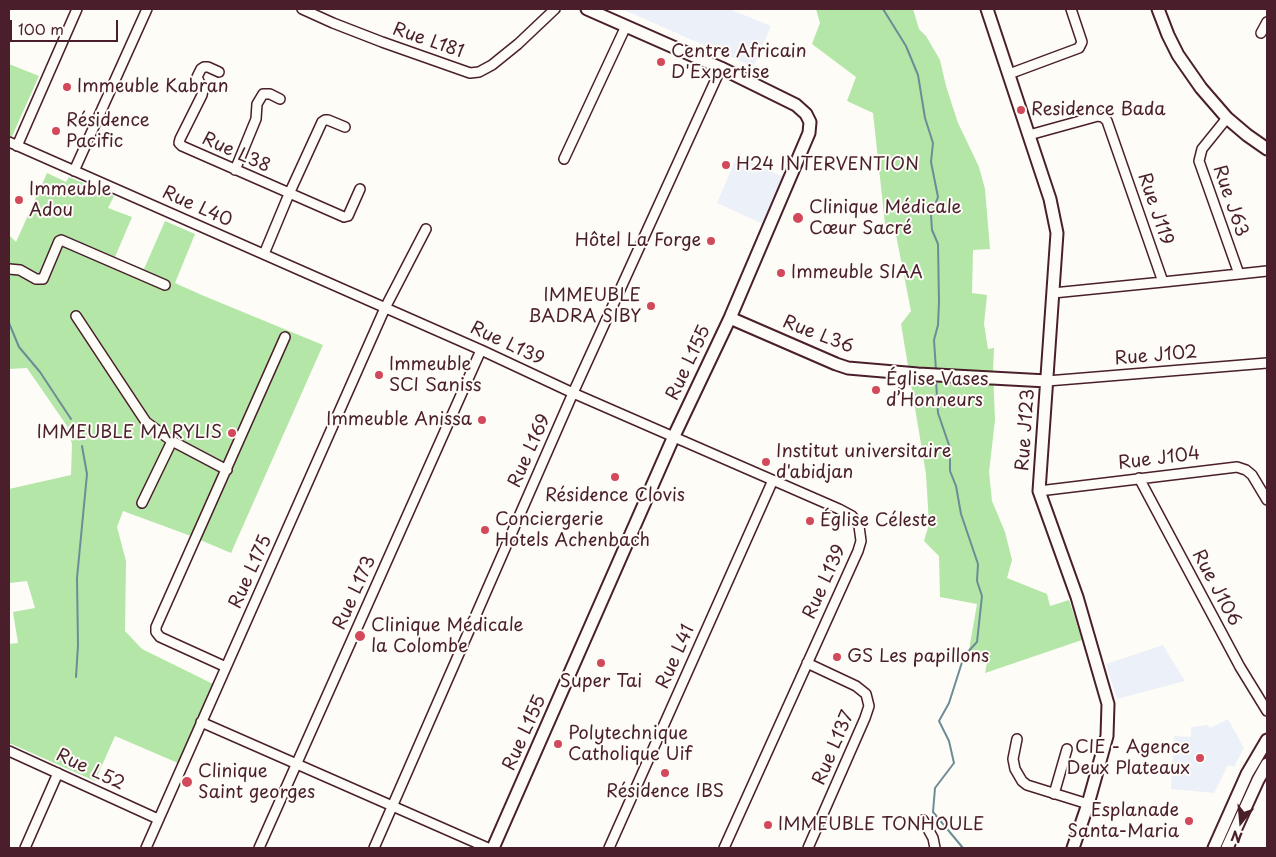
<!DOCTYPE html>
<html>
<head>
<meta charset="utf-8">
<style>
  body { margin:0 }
  #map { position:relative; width:1276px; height:857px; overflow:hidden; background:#fdfcf7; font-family:"Playpen Sans",sans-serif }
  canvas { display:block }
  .frame { position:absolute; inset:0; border:10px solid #4a1f2b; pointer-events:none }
  .north { position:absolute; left:1216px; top:797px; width:50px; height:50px; -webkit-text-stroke:4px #fdfcf7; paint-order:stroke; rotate:197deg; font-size:14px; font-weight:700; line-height:20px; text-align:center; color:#4a1f2b }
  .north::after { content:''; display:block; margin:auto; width:18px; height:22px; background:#4a1f2b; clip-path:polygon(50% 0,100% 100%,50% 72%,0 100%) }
  .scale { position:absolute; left:10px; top:20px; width:108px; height:22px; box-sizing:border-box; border:2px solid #4a1f2b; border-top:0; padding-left:6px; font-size:15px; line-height:18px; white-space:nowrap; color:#4a1f2b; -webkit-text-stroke:4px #fdfcf7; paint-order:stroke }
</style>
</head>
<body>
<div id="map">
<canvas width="1276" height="857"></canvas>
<div class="frame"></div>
<div class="north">N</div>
<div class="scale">100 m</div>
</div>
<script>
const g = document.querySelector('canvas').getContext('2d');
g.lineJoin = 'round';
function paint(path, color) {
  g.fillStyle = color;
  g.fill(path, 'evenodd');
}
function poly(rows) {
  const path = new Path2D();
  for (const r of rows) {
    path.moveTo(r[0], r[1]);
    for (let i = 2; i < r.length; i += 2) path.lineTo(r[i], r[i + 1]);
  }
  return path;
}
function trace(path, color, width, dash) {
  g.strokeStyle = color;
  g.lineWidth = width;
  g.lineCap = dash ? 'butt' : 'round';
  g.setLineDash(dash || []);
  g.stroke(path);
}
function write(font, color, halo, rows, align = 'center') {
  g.font = font + ' "Playpen Sans",sans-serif';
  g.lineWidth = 4;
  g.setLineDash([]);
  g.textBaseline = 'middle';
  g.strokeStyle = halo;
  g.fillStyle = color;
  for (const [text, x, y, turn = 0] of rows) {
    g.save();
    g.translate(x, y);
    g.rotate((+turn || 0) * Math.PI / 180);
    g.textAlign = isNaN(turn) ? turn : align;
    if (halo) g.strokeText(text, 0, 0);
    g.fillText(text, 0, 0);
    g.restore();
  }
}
paint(poly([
  [622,9,729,9,771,26,753,67],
  [737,156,786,178,765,225,717,203],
  [1163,645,1185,681,1117,699,1106,664],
  [1228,719,1244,748,1234,767,1228,765,1214,793,1171,789,1174,736,1191,737,1191,727,1208,725,1210,728]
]), '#ecf0f8');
paint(poly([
  [816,9,913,9,919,29,926,36,940,60,946,86,958,123,979,167,985,189,990,249,973,250,972,293,987,295,984,324,988,349,994,348,993,371,995,420,989,472,992,501,1005,532,1012,560,1007,578,1047,594,1050,606,1069,600,1082,640,985,673,989,653,969,650,977,604,940,597,939,556,924,541,929,524,926,474,901,324,911,311,896,235,885,224,873,113,847,101,856,77,812,44,820,23],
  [9,64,39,76,9,143],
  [47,173,66,182,69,177,114,196,108,208,132,217,115,257,144,269,165,221,195,234,175,283,204,296,323,345,231,553,191,536,123,511,117,527,126,561,125,631,142,649,213,684,178,763,115,736,95,781,9,743,9,644,18,643,13,612,35,608,27,581,9,583,9,489,71,475,72,444,67,426,27,368,9,369,9,235,16,242]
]), '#b3e6a7');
trace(poly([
  [883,9,906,46,918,75,925,118,933,143,931,162,938,197,931,215,932,230,938,244,939,302,938,325,934,340,936,370],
  [9,323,19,347,40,372,71,419],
  [936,380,938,413,950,448,950,471,956,486,961,514,978,564,977,581,982,596,977,642,964,656,949,703,939,721,949,741,954,763,935,788,933,812,963,848],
  [76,677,78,645,77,578,87,474,82,446]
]), '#6d8c96', 2);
const street = poly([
  [302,9,333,23,382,42,470,73,479,72,492,65,518,44,555,9],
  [1261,33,1267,22],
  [219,72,208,67,204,67,201,69,197,77,203,90,202,95,180,139,179,143,182,146,344,217,348,216,360,189],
  [1009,74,1079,48,1082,42,1071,9],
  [1227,118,1202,149,1199,161,1239,274,1267,271],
  [1029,135,1098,116,1103,117,1107,121,1163,282,1053,293],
  [9,142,481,350,573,393,839,509,852,516,859,526,861,541,858,551,724,848],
  [17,146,77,9],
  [564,159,626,26],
  [235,170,256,119,257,104,263,94,270,94,280,99],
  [74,171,147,9],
  [264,254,289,194,322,122,325,120,328,120,345,127],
  [9,269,20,270,36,279,43,279,59,241,61,240,165,285],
  [1163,282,1239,274],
  [76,316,146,422,172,441,227,470],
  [1047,381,1267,363],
  [1139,478,1240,667,1267,711],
  [1039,491,1237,467,1246,470,1252,475,1267,500],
  [142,503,172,441],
  [807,663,856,686,866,694,869,706,865,718,808,848],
  [226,667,160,637,156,632,156,627,285,337],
  [201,722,488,848],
  [1017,739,1013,759,1015,769,1022,781,1027,785,1088,804],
  [9,751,158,819],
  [1054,794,1067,749],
  [923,820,933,838,935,848],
  [25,848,58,773],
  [146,848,385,308,426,229],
  [259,848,481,350],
  [374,848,573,393,721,68],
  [609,848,773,480]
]);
const secondary = poly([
  [987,9,1050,199,1057,233,1039,491,1077,597,1108,704,1107,736,1088,804,1073,848],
  [1158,9,1168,35,1178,55,1201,88,1227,118,1247,135,1267,149],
  [730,318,836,364,848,368,918,374,1047,381],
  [493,848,674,436,730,318,809,133,810,122,806,114,796,105,721,68,587,9],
  [1214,848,1247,774,1267,740],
  [1227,848,1258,780,1267,764]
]);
trace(street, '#4a1f2b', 12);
trace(secondary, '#4a1f2b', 15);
trace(street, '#fdfcf7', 9);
trace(secondary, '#fdfcf7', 11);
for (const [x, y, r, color] of [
  [661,62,5,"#d1495b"],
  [67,87,5,"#d1495b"],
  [1021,110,5,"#d1495b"],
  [56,131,5,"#d1495b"],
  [726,165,5,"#d1495b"],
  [19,200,5,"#d1495b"],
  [798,218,6,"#d1495b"],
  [711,241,5,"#d1495b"],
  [781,273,5,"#d1495b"],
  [651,306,5,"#d1495b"],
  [379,375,5,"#d1495b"],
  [876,390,5,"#d1495b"],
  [482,420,5,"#d1495b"],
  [232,433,5,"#d1495b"],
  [766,462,5,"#d1495b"],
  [615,477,5,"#d1495b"],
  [810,521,5,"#d1495b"],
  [485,530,5,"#d1495b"],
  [360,636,6,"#d1495b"],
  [837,657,5,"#d1495b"],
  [601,663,5,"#d1495b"],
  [558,744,5,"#d1495b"],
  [1200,758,5,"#d1495b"],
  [665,773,5,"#d1495b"],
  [187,782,6,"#d1495b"],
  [1189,821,5,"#d1495b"],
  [768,825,5,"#d1495b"]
]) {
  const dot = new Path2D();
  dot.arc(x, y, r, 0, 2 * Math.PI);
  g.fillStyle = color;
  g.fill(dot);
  trace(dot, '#fdfcf7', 2);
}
write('18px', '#4a1f2b', '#fdfcf7', [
  ["Rue L181",428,41,19],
  ["Rue L38",236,153,24],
  ["Rue J63",1230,201,71],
  ["Rue L40",197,207,24],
  ["Rue J119",1155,209,71],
  ["Rue L36",818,335,21],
  ["Rue L139",507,344,25],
  ["Rue J102",1156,356,-5],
  ["Rue L155",689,363,-65],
  ["Rue J123",1026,430,-86],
  ["Rue L169",530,451,-66],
  ["Rue J104",1159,459,-7],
  ["Rue L175",251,572,-66],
  ["Rue L139",825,582,-66],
  ["Rue J106",1216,588,62],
  ["Rue L173",355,593,-66],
  ["Rue L41",676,657,-66],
  ["Rue L155",525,733,-66],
  ["Rue L137",834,748,-67],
  ["Rue L52",90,770,25]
]);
write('18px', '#4a1f2b', '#fdfcf7', [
  ["Centre Africain",671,52],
  ["D'Expertise",671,73],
  ["Immeuble Kabran",77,87],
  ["Residence Bada",1031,110],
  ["Résidence",66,121],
  ["Pacific",66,142],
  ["H24 INTERVENTION",736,165],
  ["Immeuble",29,190],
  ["Adou",29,211],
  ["Clinique Médicale",809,208],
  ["Cœur Sacré",809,229],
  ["Hôtel La Forge",701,241,"right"],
  ["Immeuble SIAA",791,273],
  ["IMMEUBLE",641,296,"right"],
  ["BADRA SIBY",641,317,"right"],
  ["Immeuble",389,365],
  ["SCI Saniss",389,386],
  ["Église Vases",886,380],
  ["d’Honneurs",886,401],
  ["Immeuble Anissa",472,420,"right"],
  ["IMMEUBLE MARYLIS",222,433,"right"],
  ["Institut universitaire",776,452],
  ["d'abidjan",776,473],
  ["Résidence Clovis",615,496,"center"],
  ["Conciergerie",495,520],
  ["Hotels Achenbach",495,541],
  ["Église Céleste",820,521],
  ["Clinique Médicale",371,626],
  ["la Colombe",371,647],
  ["GS Les papillons",847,657],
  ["Super Tai",601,682,"center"],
  ["Polytechnique",568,734],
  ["Catholique Uif",568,755],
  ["CIE - Agence",1190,748,"right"],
  ["Deux Plateaux",1190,769,"right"],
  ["Clinique",198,772],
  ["Saint georges",198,793],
  ["Résidence IBS",665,792,"center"],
  ["Esplanade",1179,811,"right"],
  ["Santa-Maria",1179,832,"right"],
  ["IMMEUBLE TONHOULE",778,825]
], 'left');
</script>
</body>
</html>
